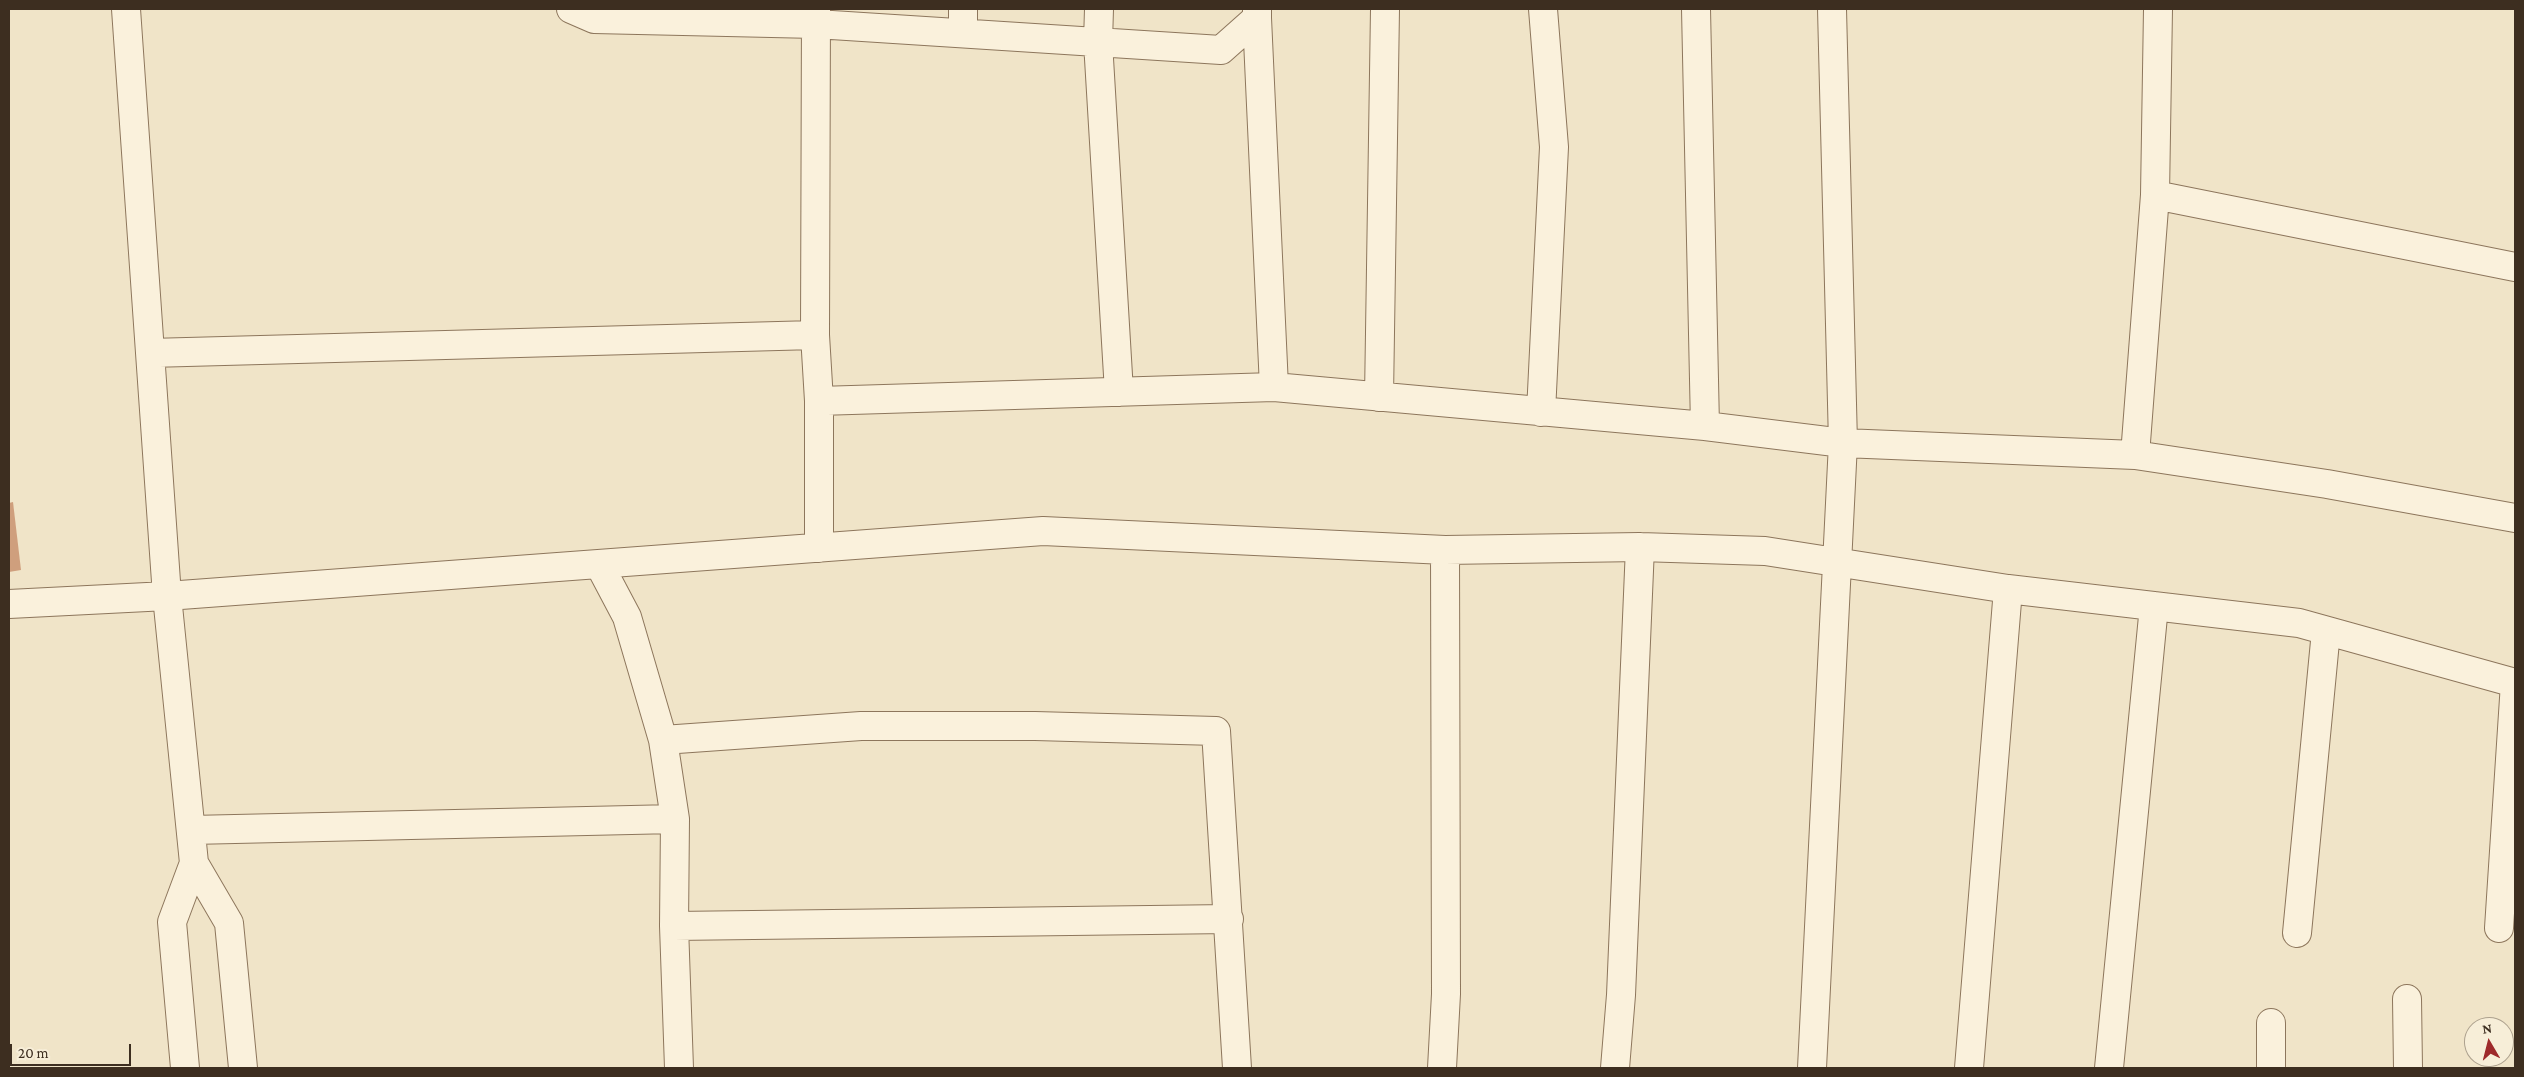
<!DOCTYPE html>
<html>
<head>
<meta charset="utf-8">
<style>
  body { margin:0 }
  #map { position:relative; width:2524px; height:1077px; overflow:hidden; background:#f0e4c8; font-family:"Crimson Pro",serif }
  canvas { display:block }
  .frame { position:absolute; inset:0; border:10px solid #3d2e20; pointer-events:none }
  .north { position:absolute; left:2464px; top:1017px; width:50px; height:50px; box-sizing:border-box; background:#f7eed8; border:1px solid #ada18e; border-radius:50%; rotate:352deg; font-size:14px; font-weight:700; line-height:20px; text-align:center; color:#3d2e20 }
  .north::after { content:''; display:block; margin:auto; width:18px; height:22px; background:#9e2a2b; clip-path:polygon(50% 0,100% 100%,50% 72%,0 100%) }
  .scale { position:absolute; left:10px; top:1044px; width:121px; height:22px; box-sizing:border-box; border:2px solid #3d2e20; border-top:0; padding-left:6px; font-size:15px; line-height:18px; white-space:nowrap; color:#3d2e20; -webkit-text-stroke:4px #f7eed8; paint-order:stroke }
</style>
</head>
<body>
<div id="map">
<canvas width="2524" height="1077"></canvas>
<div class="frame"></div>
<div class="north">N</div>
<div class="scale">20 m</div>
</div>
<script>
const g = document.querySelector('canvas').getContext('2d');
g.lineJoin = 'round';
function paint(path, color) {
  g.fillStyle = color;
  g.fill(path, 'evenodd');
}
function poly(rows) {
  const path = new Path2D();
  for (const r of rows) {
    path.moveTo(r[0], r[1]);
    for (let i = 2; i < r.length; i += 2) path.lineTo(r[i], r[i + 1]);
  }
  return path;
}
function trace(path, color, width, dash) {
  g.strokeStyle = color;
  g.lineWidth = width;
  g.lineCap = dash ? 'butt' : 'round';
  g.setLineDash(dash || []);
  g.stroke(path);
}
paint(poly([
  [13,502,21,570,9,572,9,503]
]), '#cf9f7d');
const minor = poly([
  [571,9,594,19,816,24,1221,50,1257,18,1257,9],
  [816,9,815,335,819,401,819,548],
  [963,9,963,33],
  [1099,9,1098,42,1119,392],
  [1696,9,1705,426],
  [1257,18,1274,387],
  [2155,195,2515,267],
  [150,353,815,335],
  [1379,397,1385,9],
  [819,401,1274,387,1705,426,1843,443,2135,455,2327,484,2515,518],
  [1541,412,1554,147,1543,9],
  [2135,455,2155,195,2158,9],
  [599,564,627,617,663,740,675,819,674,926,679,1068],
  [9,604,167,596,126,9],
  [663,740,861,726,1035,726,1216,731,1237,1068],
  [191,830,675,819],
  [674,926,1229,919],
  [2499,928,2515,683],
  [2297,933,2326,631],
  [2407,999,2408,1068],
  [185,1068,172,922,194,863],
  [243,1068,229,923,194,863,167,596,1043,531,1445,550,1640,547,1765,551,2008,589,2299,623,2515,683],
  [1442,1068,1446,994,1445,550],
  [1615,1068,1621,995,1640,547],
  [1812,1068,1843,443,1832,9],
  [1969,1068,2008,589],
  [2109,1068,2154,606],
  [2271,1068,2271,1023]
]);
trace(minor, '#8d765c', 30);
trace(minor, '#faf1dc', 28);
</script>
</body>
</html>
